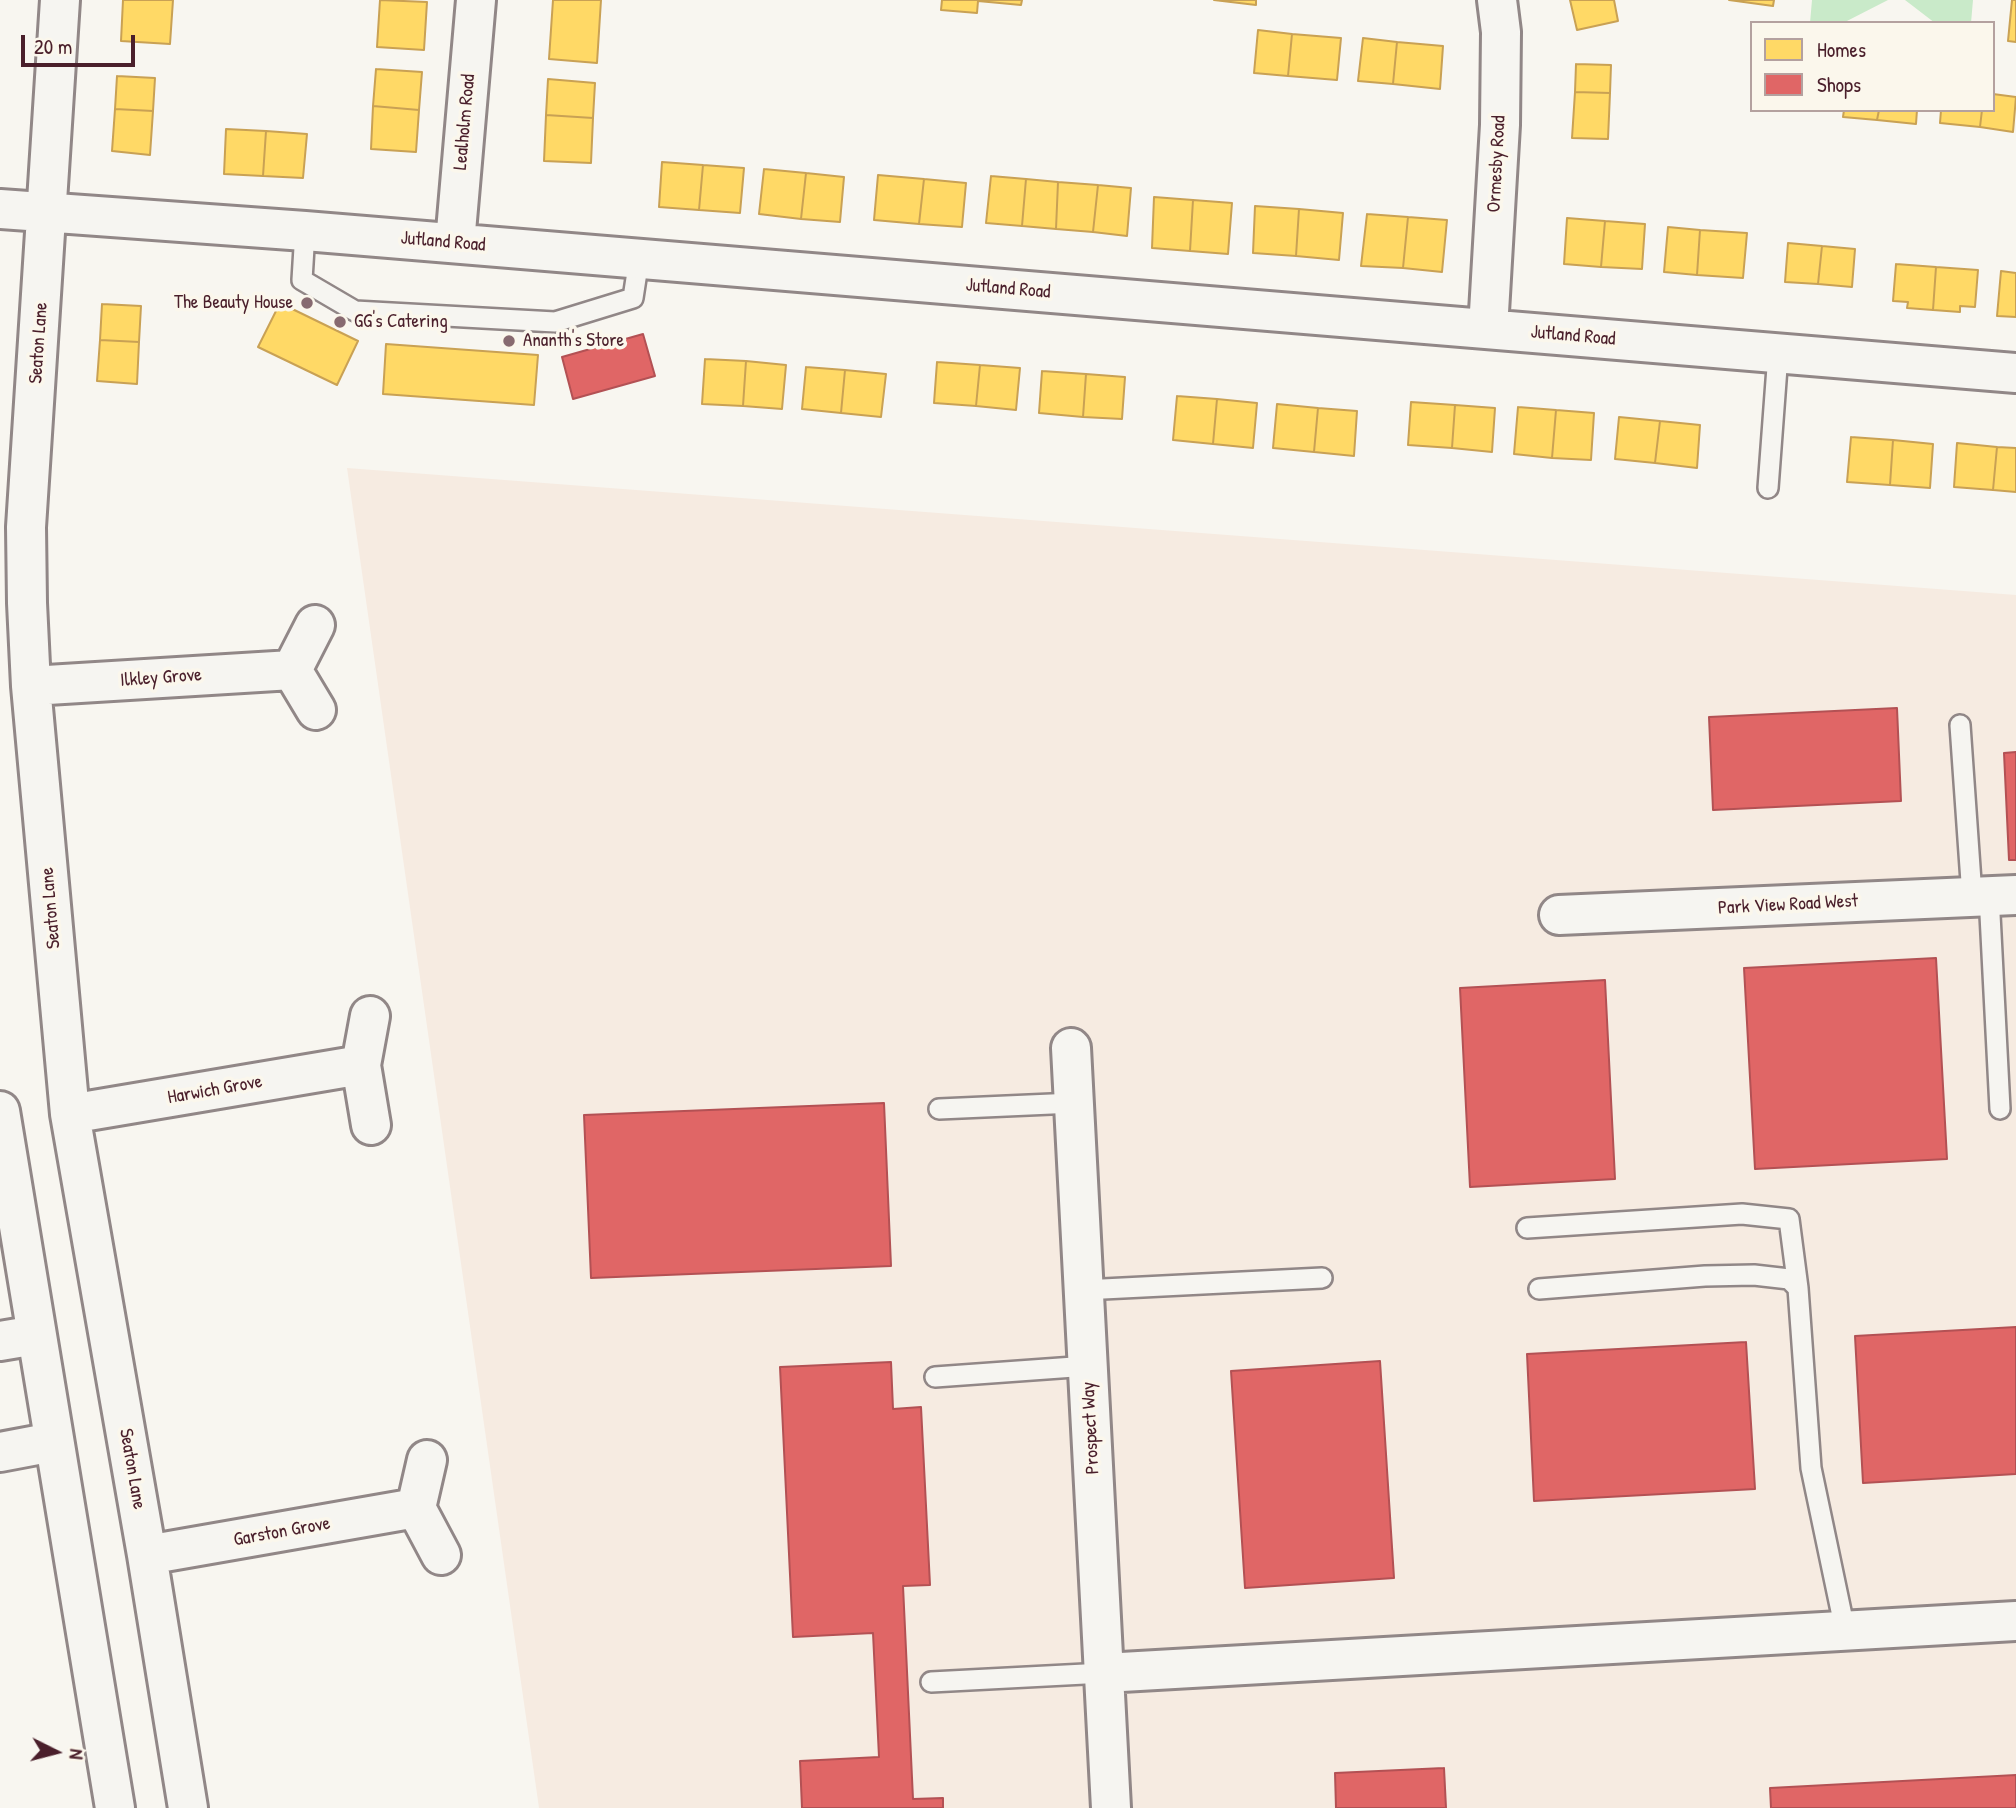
<!DOCTYPE html>
<html>
<head>
<meta charset="utf-8">
<style>
  body { margin:0 }
  #map { position:relative; width:2016px; height:1808px; overflow:hidden; background:#f8f6f0; font-family:"Patrick Hand",sans-serif }
  canvas { display:block }
  .legend { position:absolute; left:1750px; top:21px; width:245px; height:91px; box-sizing:border-box; background:#fbf7ec; border:2px solid #b4a19f; margin:0; padding:9px 12px; list-style:none; font-size:21px; color:#4a1f2b }
  .legend li { display:flex; align-items:center; gap:14px; height:35px }
  .legend b { width:35px; border:2px solid #b4a19f }
  .north { position:absolute; left:21px; top:1717px; width:70px; height:70px; -webkit-text-stroke:5px #fbf7ec; paint-order:stroke; rotate:96deg; font-size:19px; font-weight:700; line-height:28px; text-align:center; color:#4a1f2b }
  .north::after { content:''; display:block; margin:auto; width:24px; height:32px; background:#4a1f2b; clip-path:polygon(50% 0,100% 100%,50% 72%,0 100%) }
  .scale { position:absolute; left:21px; top:35px; width:114px; height:32px; box-sizing:border-box; border:4px solid #4a1f2b; border-top:0; padding-left:9px; font-size:21px; line-height:24px; white-space:nowrap; color:#4a1f2b; -webkit-text-stroke:5px #fbf7ec; paint-order:stroke }
</style>
</head>
<body>
<div id="map">
<canvas width="2016" height="1808"></canvas>
<ul class="legend">
<li><b style="height:19px;background:#ffd966"></b>Homes</li>
<li><b style="height:19px;background:#e06666"></b>Shops</li>
</ul>
<div class="north">N</div>
<div class="scale">20 m</div>
</div>
<script>
const g = document.querySelector('canvas').getContext('2d');
g.lineJoin = 'round';
function paint(path, color) {
  g.fillStyle = color;
  g.fill(path, 'evenodd');
}
function poly(rows) {
  const path = new Path2D();
  for (const r of rows) {
    path.moveTo(r[0], r[1]);
    for (let i = 2; i < r.length; i += 2) path.lineTo(r[i], r[i + 1]);
  }
  return path;
}
function trace(path, color, width, dash) {
  g.strokeStyle = color;
  g.lineWidth = width;
  g.lineCap = dash ? 'butt' : 'round';
  g.setLineDash(dash || []);
  g.stroke(path);
}
function write(font, color, halo, rows, align = 'center') {
  g.font = font + ' "Patrick Hand",sans-serif';
  g.lineWidth = 7;
  g.setLineDash([]);
  g.textBaseline = 'middle';
  g.strokeStyle = halo;
  g.fillStyle = color;
  for (const [text, x, y, turn = 0] of rows) {
    g.save();
    g.translate(x, y);
    g.rotate((+turn || 0) * Math.PI / 180);
    g.textAlign = isNaN(turn) ? turn : align;
    if (halo) g.strokeText(text, 0, 0);
    g.fillText(text, 0, 0);
    g.restore();
  }
}
paint(poly([
  [347,468,2016,595,2016,1808,539,1808]
]), '#f6ebe1');
paint(poly([
  [1812,0,1888,0,1843,23,1810,23],
  [1905,0,1973,0,1971,23,1935,23]
]), '#c9eac9');
const homes = poly([
  [123,0,173,0,170,44,121,41,123,0],
  [380,0,427,2,424,50,377,47,380,0],
  [553,0,601,0,597,63,549,59,553,0],
  [942,0,1022,0,1021,5,978,1,977,13,941,10,942,0],
  [1214,0,1256,0,1256,5,1214,0],
  [1570,0,1614,0,1618,21,1577,30,1570,0],
  [1729,0,1774,0,1773,6,1729,0],
  [2012,0,2016,0,2016,42,2008,41,2012,0],
  [1258,30,1292,34,1288,76,1254,73,1258,30],
  [1292,34,1341,38,1337,80,1288,76,1292,34],
  [1363,38,1397,42,1393,84,1358,81,1363,38],
  [1397,42,1443,46,1440,89,1393,84,1397,42],
  [1576,64,1611,65,1610,93,1575,92,1576,64],
  [376,69,422,72,419,110,373,106,376,69],
  [117,76,155,78,153,111,115,109,117,76],
  [548,79,595,83,593,118,546,115,548,79],
  [1575,92,1610,93,1608,139,1572,138,1575,92],
  [1993,94,2016,97,2013,132,1980,127,1982,110,1993,110,1993,94],
  [373,106,419,110,416,152,371,149,373,106],
  [115,109,153,111,150,155,112,151,115,109],
  [1844,110,1879,110,1877,120,1843,117,1844,110],
  [1879,110,1917,110,1916,124,1877,120,1879,110],
  [1941,110,1982,110,1980,127,1940,123,1941,110],
  [546,115,593,118,591,163,544,161,546,115],
  [226,129,266,131,263,176,224,174,226,129],
  [266,131,307,134,303,178,263,176,266,131],
  [662,162,703,165,699,210,659,207,662,162],
  [703,165,744,168,740,213,699,210,703,165],
  [764,169,806,173,801,219,759,214,764,169],
  [806,173,844,177,840,222,801,219,806,173],
  [878,175,924,179,919,224,874,220,878,175],
  [991,176,1026,179,1022,226,986,223,991,176],
  [924,179,966,183,962,227,919,224,924,179],
  [1026,179,1058,182,1056,229,1022,226,1026,179],
  [1058,182,1098,185,1093,232,1056,229,1058,182],
  [1098,185,1131,188,1127,236,1093,232,1098,185],
  [1154,197,1193,200,1190,251,1152,248,1154,197],
  [1193,200,1232,203,1228,254,1190,251,1193,200],
  [1255,206,1299,209,1296,256,1253,253,1255,206],
  [1299,209,1343,213,1339,260,1296,256,1299,209],
  [1367,214,1408,217,1403,268,1361,266,1367,214],
  [1408,217,1447,220,1442,272,1403,268,1408,217],
  [1567,218,1605,221,1601,267,1564,264,1567,218],
  [1605,221,1645,224,1642,269,1601,267,1605,221],
  [1668,227,1700,230,1697,275,1664,272,1668,227],
  [1700,230,1747,233,1743,278,1697,275,1700,230],
  [1788,243,1822,246,1818,284,1785,282,1788,243],
  [1822,246,1855,249,1852,287,1818,284,1822,246],
  [1896,264,1936,267,1933,310,1907,308,1908,302,1893,301,1896,264],
  [1936,267,1978,270,1975,307,1960,306,1960,312,1933,310,1936,267],
  [2001,271,2016,273,2016,317,1997,316,2001,271],
  [280,303,358,341,337,385,258,347,280,303],
  [102,304,141,306,139,342,100,340,102,304],
  [100,340,139,342,137,384,97,381,100,340],
  [386,344,538,355,534,405,383,394,386,344],
  [705,359,746,361,743,406,702,404,705,359],
  [746,361,786,365,782,409,743,406,746,361],
  [937,362,980,365,976,406,934,403,937,362],
  [980,365,1020,368,1016,410,976,406,980,365],
  [806,367,845,370,841,413,802,409,806,367],
  [845,370,886,374,881,417,841,413,845,370],
  [1042,371,1086,374,1083,417,1039,413,1042,371],
  [1086,374,1125,377,1122,419,1083,417,1086,374],
  [1177,396,1217,399,1213,444,1173,440,1177,396],
  [1217,399,1257,403,1253,448,1213,444,1217,399],
  [1411,402,1455,405,1452,448,1408,445,1411,402],
  [1277,404,1318,408,1314,452,1273,448,1277,404],
  [1455,405,1495,408,1492,452,1452,448,1455,405],
  [1518,407,1556,410,1552,458,1514,454,1518,407],
  [1318,408,1357,411,1354,456,1314,452,1318,408],
  [1556,410,1594,413,1591,460,1552,458,1556,410],
  [1619,417,1660,421,1655,463,1615,459,1619,417],
  [1660,421,1700,425,1697,468,1655,463,1660,421],
  [1851,437,1893,440,1890,485,1847,482,1851,437],
  [1893,440,1933,444,1930,488,1890,485,1893,440],
  [1957,443,1997,447,1993,490,1954,487,1957,443],
  [1997,447,2016,448,2016,492,1993,490,1997,447]
]);
paint(homes, '#ffd966');
trace(homes, '#c9a154', 2);
const shops = poly([
  [643,334,655,376,573,399,562,357,643,334],
  [1897,708,1901,801,1713,810,1709,717,1897,708],
  [2016,752,2016,860,2009,860,2004,753,2016,752],
  [1936,958,1947,1159,1755,1169,1744,968,1936,958],
  [1605,980,1615,1179,1470,1187,1460,988,1605,980],
  [884,1103,891,1266,591,1278,584,1115,884,1103],
  [2016,1327,2016,1474,1863,1483,1855,1336,2016,1327],
  [1746,1342,1755,1489,1534,1501,1527,1354,1746,1342],
  [1380,1361,1394,1578,1245,1588,1231,1371,1380,1361],
  [891,1362,893,1409,921,1407,930,1585,903,1586,913,1799,943,1798,943,1808,802,1808,800,1761,879,1757,873,1633,793,1637,780,1367,891,1362],
  [1444,1768,1446,1808,1336,1808,1335,1773,1444,1768],
  [2016,1775,2016,1808,1771,1808,1770,1788,2016,1775]
]);
paint(shops, '#e06666');
trace(shops, '#b35154', 2);
const service = poly([
  [305,231,302,280,355,311,555,322,633,298,639,259],
  [1768,488,1778,354],
  [1960,725,1972,896],
  [1989,895,2000,1109],
  [939,1109,1074,1103],
  [1527,1228,1742,1214,1789,1219,1798,1288],
  [1539,1289,1705,1276,1754,1275,1789,1279,1798,1288,1811,1468,1845,1630],
  [1083,1290,1322,1278],
  [935,1377,1088,1366],
  [931,1682,1104,1673]
]);
const minor = poly([
  [60,0,26,527,27,603,31,686,70,1114,147,1555,188,1808],
  [0,209,305,231,2016,373],
  [455,243,476,0],
  [1488,329,1500,125,1501,32,1497,0],
  [315,625,292,670,316,710],
  [31,686,292,670],
  [1559,915,2016,895],
  [370,1016,361,1065,371,1125],
  [1071,1048,1111,1808],
  [70,1114,361,1065],
  [0,1341,36,1335],
  [0,1452,53,1442],
  [427,1460,416,1508,441,1555],
  [147,1555,416,1508],
  [1104,1673,2016,1621]
]);
const secondary = poly([
  [0,1111,115,1808]
]);
trace(service, '#918787', 24);
trace(minor, '#918787', 44);
trace(secondary, '#918787', 44);
trace(service, '#f6f5f1', 19);
trace(minor, '#f6f5f1', 38);
trace(secondary, '#f6f5f1', 38);
for (const [x, y, r, color] of [
  [307,303,7,"#876a70"],
  [340,322,7,"#876a70"],
  [509,341,7,"#876a70"]
]) {
  const dot = new Path2D();
  dot.arc(x, y, r, 0, 2 * Math.PI);
  g.fillStyle = color;
  g.fill(dot);
  trace(dot, '#fbf7ec', 2.5);
}
write('19px', '#4a1f2b', '#fbf7ec', [
  ["Lealholm Road",465,122,-85],
  ["Ormesby Road",1497,164,-87],
  ["Jutland Road",443,242,5],
  ["Jutland Road",1008,289,5],
  ["Jutland Road",1573,336,5],
  ["Seaton Lane",39,343,-86],
  ["Ilkley Grove",161,678,-4],
  ["Park View Road West",1788,905,-3],
  ["Seaton Lane",51,908,-95],
  ["Harwich Grove",215,1090,-10],
  ["Prospect Way",1091,1428,-93],
  ["Seaton Lane",132,1469,80],
  ["Garston Grove",282,1532,-10]
]);
write('19px', '#4a1f2b', '#fbf7ec', [
  ["The Beauty House",293,303,"right"],
  ["GG's Catering",354,322],
  ["Ananth's Store",523,341]
], 'left');
</script>
</body>
</html>
